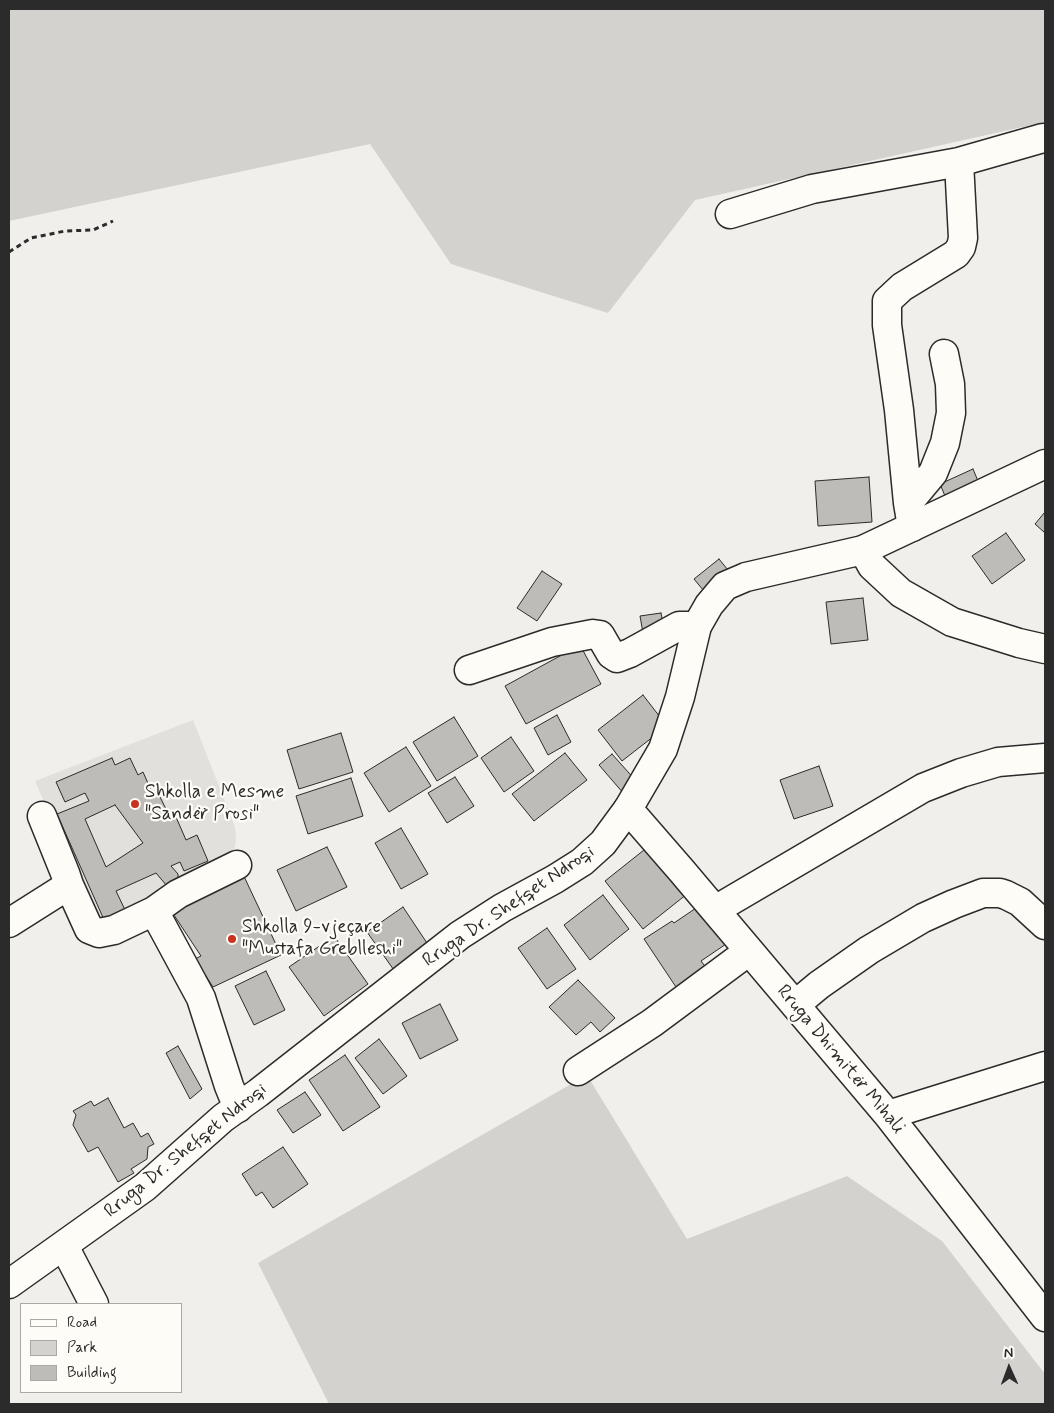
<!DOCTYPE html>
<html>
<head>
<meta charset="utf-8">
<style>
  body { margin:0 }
  #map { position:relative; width:1054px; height:1413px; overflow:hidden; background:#f0efeb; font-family:Mynerve,sans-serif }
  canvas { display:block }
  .frame { position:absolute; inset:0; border:10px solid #2b2b2b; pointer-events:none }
  .legend { position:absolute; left:20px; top:1303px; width:162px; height:90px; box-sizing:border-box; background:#fdfcf7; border:1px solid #a9a8a5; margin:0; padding:6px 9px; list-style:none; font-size:15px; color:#2b2b2b }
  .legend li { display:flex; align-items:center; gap:10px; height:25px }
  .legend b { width:25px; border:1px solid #a9a8a5 }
  .north { position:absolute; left:984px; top:1343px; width:50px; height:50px; -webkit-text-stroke:4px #fdfcf7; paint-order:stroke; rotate:358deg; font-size:14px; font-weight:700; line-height:20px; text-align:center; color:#2b2b2b }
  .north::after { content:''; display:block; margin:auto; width:18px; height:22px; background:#2b2b2b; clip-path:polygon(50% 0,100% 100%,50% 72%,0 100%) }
</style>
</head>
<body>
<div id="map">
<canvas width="1054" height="1413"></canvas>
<div class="frame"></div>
<ul class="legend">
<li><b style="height:6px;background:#fdfcf7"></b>Road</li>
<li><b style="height:14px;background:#d3d2cf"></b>Park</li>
<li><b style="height:14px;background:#bdbcb8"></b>Building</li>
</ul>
<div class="north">N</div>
</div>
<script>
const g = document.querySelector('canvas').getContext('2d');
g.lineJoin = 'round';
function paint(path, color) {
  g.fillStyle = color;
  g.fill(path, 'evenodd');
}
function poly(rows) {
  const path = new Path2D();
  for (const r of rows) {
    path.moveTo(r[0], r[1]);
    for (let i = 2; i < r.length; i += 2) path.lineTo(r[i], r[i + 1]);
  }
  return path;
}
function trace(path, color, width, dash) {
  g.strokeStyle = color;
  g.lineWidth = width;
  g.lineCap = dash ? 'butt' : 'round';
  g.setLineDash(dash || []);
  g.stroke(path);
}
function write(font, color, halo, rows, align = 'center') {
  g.font = font + ' Mynerve,sans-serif';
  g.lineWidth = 4.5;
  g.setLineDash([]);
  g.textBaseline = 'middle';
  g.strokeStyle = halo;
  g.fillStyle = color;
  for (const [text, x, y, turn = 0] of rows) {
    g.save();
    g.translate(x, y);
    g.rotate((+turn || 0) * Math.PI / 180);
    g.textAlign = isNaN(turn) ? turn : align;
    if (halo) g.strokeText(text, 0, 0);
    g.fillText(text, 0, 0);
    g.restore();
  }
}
paint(poly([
  [193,720,235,827,236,842,231,861,98,923,35,781]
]), '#e1e0dc');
paint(poly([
  [9,9,1045,9,1045,122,695,200,608,313,451,264,370,144,9,221],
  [587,1075,687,1239,847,1176,942,1241,1045,1374,1045,1404,329,1404,258,1263]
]), '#d3d2cf');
const building = poly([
  [973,469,978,481,945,496,940,484,973,469],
  [869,477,872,522,818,526,815,481,869,477],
  [1045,512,1045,533,1035,524,1045,512],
  [1006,533,1025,560,992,584,972,556,1006,533],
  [719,559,732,575,708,596,694,579,719,559],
  [542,571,562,584,537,621,517,608,542,571],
  [863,598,868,640,831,644,826,602,863,598],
  [661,613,664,629,643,633,640,616,661,613],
  [580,645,601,684,526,724,505,686,580,645],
  [643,695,667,726,622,761,598,730,643,695],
  [557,715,571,742,548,755,534,728,557,715],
  [454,717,478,756,437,781,413,742,454,717],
  [341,733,353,772,299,789,287,750,341,733],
  [511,737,534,771,504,792,481,758,511,737],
  [406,747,431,786,389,812,364,773,406,747],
  [565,753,587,780,534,821,512,794,565,753],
  [612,754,637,782,624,794,599,765,612,754],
  [112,758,115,765,130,758,138,775,143,772,154,797,159,795,171,819,176,817,186,840,197,835,208,861,184,871,180,862,171,866,178,874,178,881,167,886,156,873,116,891,126,912,105,922,57,814,89,801,85,793,65,802,56,782,112,758],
  [115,805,143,843,106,867,85,819,115,805],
  [819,766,833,806,794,819,780,780,819,766],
  [455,777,474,806,447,823,428,793,455,777],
  [351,778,363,816,308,834,296,796,351,778],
  [401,828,428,874,401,889,375,843,401,828],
  [649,846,687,894,643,929,605,881,649,846],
  [327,847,347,887,296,911,277,870,327,847],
  [241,870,281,955,213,987,195,959,201,956,168,906,241,870],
  [603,895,629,929,590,960,564,925,603,895],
  [702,904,729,942,701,961,708,970,678,990,644,939,672,921,674,923,702,904],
  [403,907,431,949,396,973,367,932,403,907],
  [547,928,576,969,547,989,518,948,547,928],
  [334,936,368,984,324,1016,289,967,334,936],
  [266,971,285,1010,254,1025,235,986,266,971],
  [578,980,615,1018,600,1032,591,1022,576,1035,549,1007,578,980],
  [440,1004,458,1040,420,1059,402,1023,440,1004],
  [379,1039,407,1076,383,1094,355,1058,379,1039],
  [178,1046,202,1089,190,1099,166,1053,178,1046],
  [345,1055,380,1107,343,1131,309,1080,345,1055],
  [305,1092,321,1115,293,1133,277,1110,305,1092],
  [108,1098,124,1128,133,1123,141,1137,148,1133,154,1144,148,1147,147,1159,131,1169,134,1173,118,1182,98,1147,88,1152,73,1125,76,1115,73,1111,91,1101,94,1106,108,1098],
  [283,1147,308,1184,273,1208,262,1192,256,1196,242,1174,283,1147]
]);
paint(building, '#bdbcb8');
trace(building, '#2b2b2b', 1);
const minor = poly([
  [730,214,812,189,959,162,1043,138],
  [908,503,933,473,945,443,951,413,950,384,944,354],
  [912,527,908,503,899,410,887,325,887,301,902,287,956,254,961,247,963,238,959,162],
  [863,550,872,566,901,593,952,622,1019,643,1045,649],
  [469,670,552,642,593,634,600,635,611,654,617,658,630,653,679,626,697,626],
  [628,809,681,870,888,1115,1045,1317],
  [42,816,65,873,69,885,89,929,99,933,114,930,154,911,178,894,237,865],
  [715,910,923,788,961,773,998,762,1045,758],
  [154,911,201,998,229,1086,238,1108],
  [9,923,69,885],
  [795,1005,819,985,869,950,923,918,954,904,983,893,1000,893,1006,895,1020,902,1045,925],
  [578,1071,652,1023,749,951],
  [888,1115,1045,1066],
  [64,1246,94,1304]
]);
const major = poly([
  [9,1284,145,1187,223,1118,258,1093,460,935,502,908,555,879,582,862,603,843,628,809,663,749,680,697,697,626,709,605,725,586,746,577,863,550,1045,464]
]);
trace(minor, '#2b2b2b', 31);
trace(major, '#2b2b2b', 31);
trace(poly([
  [9,252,31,238,65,231,93,230,113,221]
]), '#2b2b2b', 3, [5, 4]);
trace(minor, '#fdfcf7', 28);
trace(major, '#fdfcf7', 28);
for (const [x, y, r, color] of [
  [135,804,5,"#c8321e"],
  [232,939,5,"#c8321e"]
]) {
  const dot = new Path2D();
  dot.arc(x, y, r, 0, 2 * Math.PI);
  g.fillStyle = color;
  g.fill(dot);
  trace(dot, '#fdfcf7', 2);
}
write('19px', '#2b2b2b', '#fdfcf7', [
  ["Shkolla e Mesme",145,793],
  ["\"Sandër Prosi\"",145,815],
  ["Shkolla 9-vjeçare",242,928],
  ["\"Mustafa Greblleshi\"",242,950]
], 'left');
write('19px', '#2b2b2b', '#fdfcf7', [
  ["Rruga Dr. Shefqet Ndroqi",509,907,-34],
  ["Rruga Dhimitër Mihali",840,1060,50],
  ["Rruga Dr. Shefqet Ndroqi",186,1151,-39]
]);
</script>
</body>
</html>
